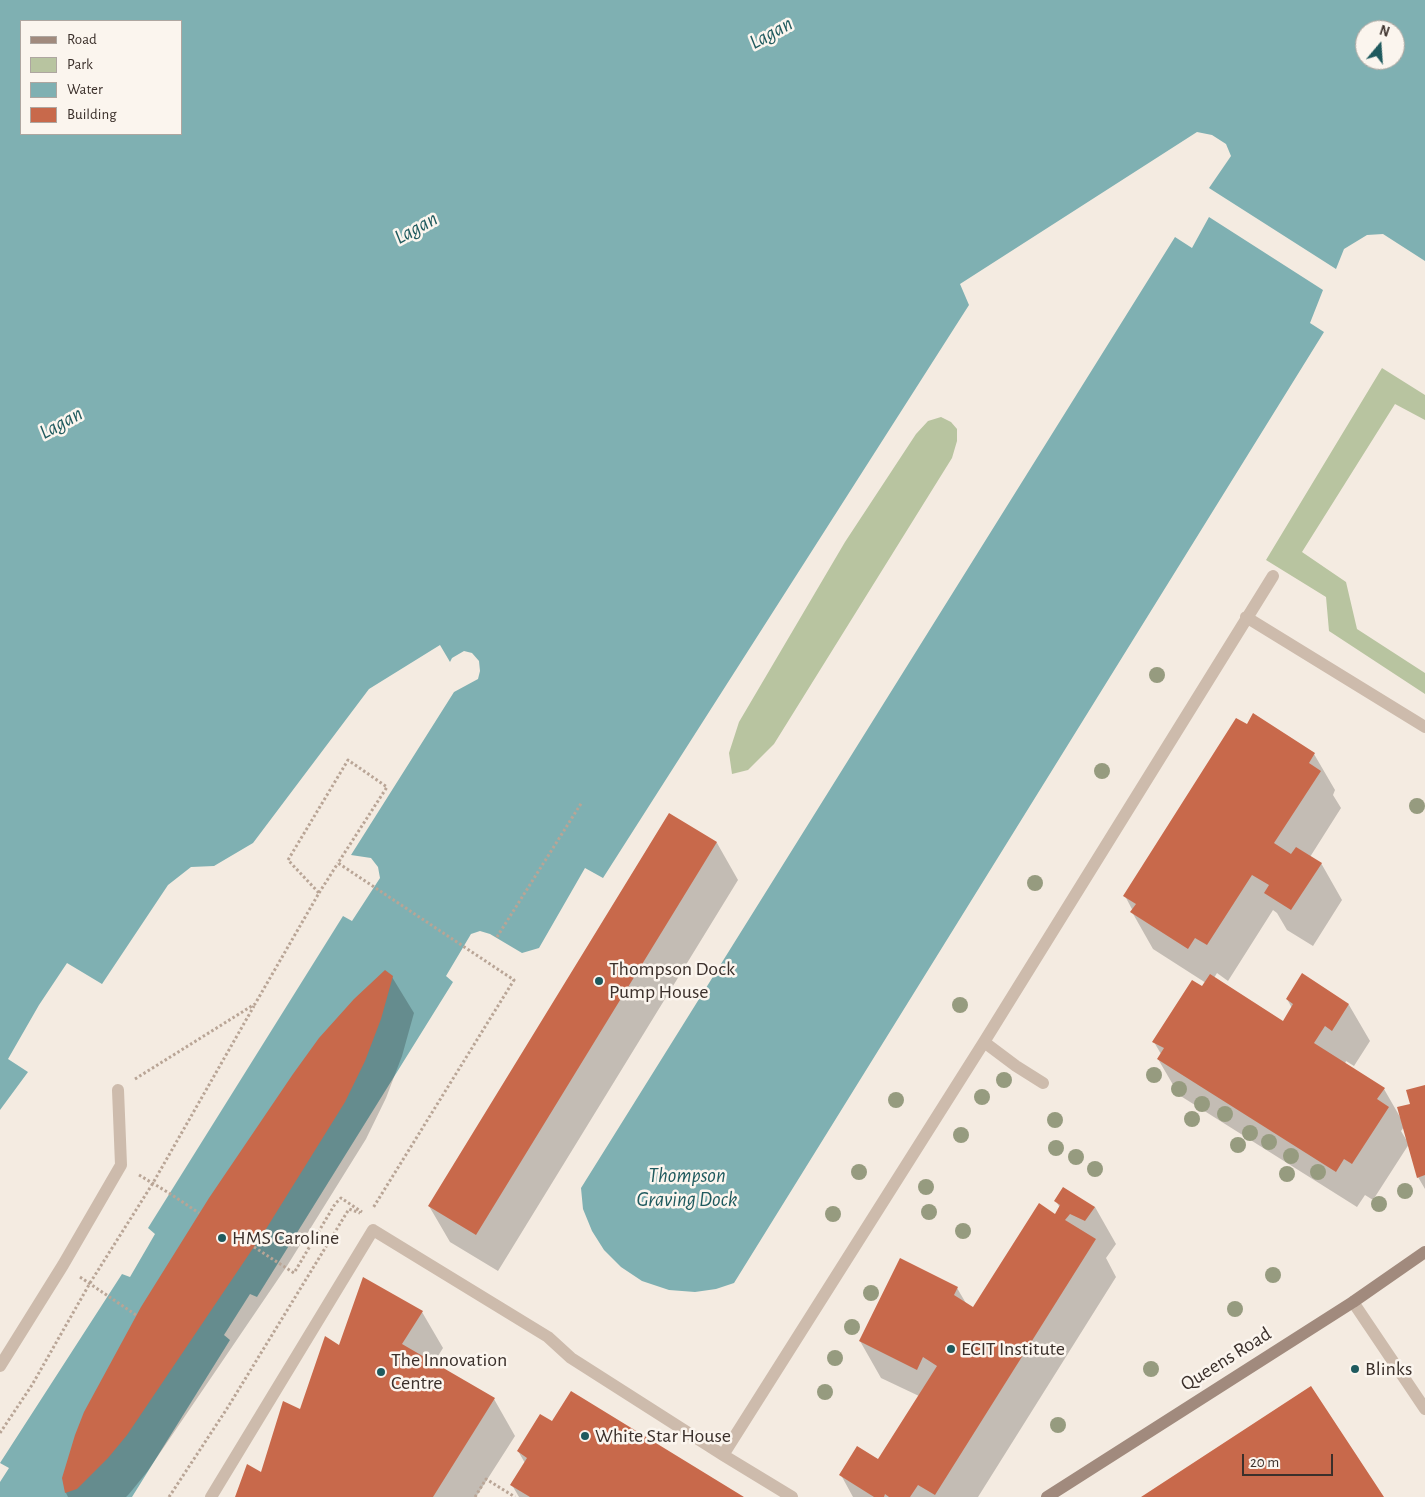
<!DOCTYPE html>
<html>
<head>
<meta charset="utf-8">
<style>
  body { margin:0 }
  #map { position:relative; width:1425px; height:1497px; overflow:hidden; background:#f4ebe1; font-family:"Alegreya Sans",sans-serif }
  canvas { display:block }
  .legend { position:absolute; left:20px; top:20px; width:162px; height:115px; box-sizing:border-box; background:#fbf5ee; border:1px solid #aea6a0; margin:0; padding:6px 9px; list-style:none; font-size:15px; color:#3b302b }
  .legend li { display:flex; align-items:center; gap:10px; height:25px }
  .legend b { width:25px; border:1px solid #aea6a0 }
  .north { position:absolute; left:1355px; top:20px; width:50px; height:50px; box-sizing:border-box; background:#fbf5ee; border:1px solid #aea6a0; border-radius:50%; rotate:18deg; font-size:14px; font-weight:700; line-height:20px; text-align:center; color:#3b302b }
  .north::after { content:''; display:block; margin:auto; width:18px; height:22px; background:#1f5a5e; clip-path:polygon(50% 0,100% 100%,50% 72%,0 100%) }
  .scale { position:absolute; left:1242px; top:1454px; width:91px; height:22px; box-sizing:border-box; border:2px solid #3b302b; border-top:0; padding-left:6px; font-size:15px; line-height:18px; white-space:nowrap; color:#3b302b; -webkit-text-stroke:4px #fbf5ee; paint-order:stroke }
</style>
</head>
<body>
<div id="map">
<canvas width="1425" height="1497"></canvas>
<ul class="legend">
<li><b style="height:6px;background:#a18a7d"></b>Road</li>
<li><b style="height:14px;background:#b8c4a0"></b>Park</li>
<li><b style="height:14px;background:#7fb0b2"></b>Water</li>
<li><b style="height:14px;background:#c8694b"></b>Building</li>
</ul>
<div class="north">N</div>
<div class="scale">20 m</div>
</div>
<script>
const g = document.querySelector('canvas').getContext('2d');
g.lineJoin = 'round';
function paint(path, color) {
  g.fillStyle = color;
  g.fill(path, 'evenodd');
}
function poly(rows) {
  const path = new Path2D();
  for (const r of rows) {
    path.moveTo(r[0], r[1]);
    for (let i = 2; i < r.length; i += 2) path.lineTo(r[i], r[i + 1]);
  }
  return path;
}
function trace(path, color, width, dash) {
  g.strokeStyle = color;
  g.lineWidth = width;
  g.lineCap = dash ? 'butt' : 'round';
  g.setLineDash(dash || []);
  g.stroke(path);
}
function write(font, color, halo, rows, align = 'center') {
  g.font = font + ' "Alegreya Sans",sans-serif';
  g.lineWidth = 5;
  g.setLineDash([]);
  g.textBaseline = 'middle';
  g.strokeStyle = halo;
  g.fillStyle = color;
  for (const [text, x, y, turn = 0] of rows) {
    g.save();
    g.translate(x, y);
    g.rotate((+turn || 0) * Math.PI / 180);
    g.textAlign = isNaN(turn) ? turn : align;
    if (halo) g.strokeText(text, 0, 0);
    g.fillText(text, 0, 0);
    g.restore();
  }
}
paint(poly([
  [1382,368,1425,395,1425,420,1395,404,1302,552,1346,582,1357,629,1425,673,1425,694,1329,631,1326,597,1266,560],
  [941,417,951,422,957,429,957,441,952,458,774,744,748,770,732,774,729,753,739,722,845,542,916,434,928,421]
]), '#b8c4a0');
paint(poly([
  [0,0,1425,0,1425,261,1383,234,1367,235,1344,249,1336,269,1209,188,1231,156,1226,144,1212,135,1197,132,960,284,969,305,603,878,585,868,539,948,522,953,490,934,480,931,471,934,446,976,453,982,257,1297,250,1294,224,1335,230,1340,132,1497,0,1497,0,1482,9,1468,0,1463,122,1274,130,1277,155,1234,148,1228,343,916,352,921,380,878,378,867,371,858,351,855,454,692,478,679,480,671,479,661,472,653,464,651,452,658,450,662,440,645,369,689,253,843,214,866,191,867,168,885,102,984,67,963,39,1005,8,1059,28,1072,0,1110],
  [21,21,181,21,181,134,21,134],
  [1365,30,1395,30,1395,60,1365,60],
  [1209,217,1323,290,1310,323,1324,332,734,1283,716,1289,695,1292,669,1290,642,1281,621,1267,604,1250,592,1231,583,1209,581,1188,1175,237,1192,248]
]), '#7fb0b2');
paint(poly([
  [1314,754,1335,790,1333,795,1341,808,1310,857,1321,863,1342,900,1313,946,1287,930,1277,913,1273,910,1228,981,1217,973,1214,978,1283,1022,1292,1008,1287,999,1349,1005,1370,1041,1354,1066,1346,1061,1345,1064,1384,1089,1400,1117,1425,1086,1425,1189,1418,1177,1409,1144,1373,1200,1365,1195,1357,1207,1179,1095,1158,1059,1161,1054,1154,1042,1206,983,1153,949,1132,912,1133,911,1125,896],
  [1404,1127,1407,1141,1401,1131],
  [669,814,717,843,738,880,498,1271,450,1242,429,1206],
  [392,977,414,1013,402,1056,386,1098,366,1139,287,1266,147,1472,129,1494,126,1497,68,1497,66,1493,63,1479],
  [1056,1201,1095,1207,1116,1244,1106,1258,1116,1277,978,1497,853,1497,841,1475,878,1461,919,1396,881,1378,860,1341,957,1288,967,1305,974,1309,1055,1215,1060,1208],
  [422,1312,443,1348,433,1364,494,1399,515,1436,476,1497,237,1497,261,1474,340,1347],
  [553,1423,742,1497,519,1497,512,1485,525,1463,518,1451]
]), '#0003');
paint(poly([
  [1253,713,1315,753,1309,763,1321,771,1274,843,1291,854,1296,847,1322,863,1291,910,1264,893,1269,885,1252,875,1207,945,1195,938,1188,949,1130,912,1136,904,1123,896,1236,718,1247,724],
  [669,813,717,842,476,1235,428,1206],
  [385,970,393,976,381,1019,365,1061,345,1102,266,1229,127,1435,108,1458,77,1489,65,1493,62,1478,75,1435,84,1412,141,1307,209,1198,293,1074,319,1038,354,999],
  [1302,973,1349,1004,1332,1031,1325,1026,1314,1043,1385,1088,1377,1099,1389,1107,1352,1164,1344,1159,1336,1172,1157,1059,1164,1048,1152,1042,1192,980,1202,986,1210,974,1283,1021,1293,1004,1286,999],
  [1425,1085,1425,1175,1417,1178,1397,1107,1410,1104,1406,1090],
  [1063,1187,1095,1207,1085,1221,1070,1214,1065,1220,1096,1239,935,1495,918,1485,910,1497,889,1497,885,1494,884,1497,874,1497,839,1475,857,1446,878,1459,937,1366,923,1357,917,1370,859,1341,900,1258,958,1287,954,1295,973,1307,1039,1203,1055,1214,1060,1205,1054,1201],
  [363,1277,423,1311,402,1344,495,1398,433,1497,235,1497,247,1464,261,1472,283,1401,300,1409,325,1336,339,1345],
  [1311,1386,1384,1497,1141,1497],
  [571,1391,744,1497,530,1497,510,1485,527,1458,517,1451,540,1414,552,1421]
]), '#c8694b');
trace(poly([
  [319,893,338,863],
  [497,937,582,802],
  [135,1079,255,1004,319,893,288,860,348,760,387,787,338,863,514,980,373,1208],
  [139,1175,169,1193,199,1213],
  [254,1247,294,1273,335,1204,341,1198,362,1212],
  [80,1277,136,1315],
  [0,1433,32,1385,90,1283,153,1183,254,1006],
  [169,1497,228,1407,349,1209,360,1213],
  [475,1497,486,1479,515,1497]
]), '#b9a596', 3, [2.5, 2.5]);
trace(poly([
  [1246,617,1425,727],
  [984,1042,1016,1066,1043,1083],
  [1353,1302,1425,1409],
  [0,1366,63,1265,121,1165,118,1090],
  [723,1455,984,1042,1273,576],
  [211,1497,373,1230,548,1337,571,1358,723,1455,792,1497]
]), '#cdbbac', 12);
trace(poly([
  [1047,1497,1353,1302,1425,1252]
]), '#a18a7d', 12);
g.fillStyle = '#969b7f';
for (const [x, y] of [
  [1157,675],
  [1102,771],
  [1417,806],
  [1035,883],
  [960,1005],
  [1154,1075],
  [1004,1080],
  [1179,1089],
  [982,1097],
  [896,1100],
  [1202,1104],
  [1225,1114],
  [1192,1119],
  [1055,1120],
  [1250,1133],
  [961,1135],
  [1269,1142],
  [1238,1145],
  [1056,1148],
  [1291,1156],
  [1076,1157],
  [1095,1169],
  [859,1172],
  [1318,1172],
  [1287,1174],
  [926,1187],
  [1405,1191],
  [1379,1204],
  [929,1212],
  [833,1214],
  [963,1231],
  [1273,1275],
  [871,1293],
  [1235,1309],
  [852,1327],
  [835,1358],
  [1151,1369],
  [825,1392],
  [1058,1425]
]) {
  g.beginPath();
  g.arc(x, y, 8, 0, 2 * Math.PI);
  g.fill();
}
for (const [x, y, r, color] of [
  [599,981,5,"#1f5a5e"],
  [222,1238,5,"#1f5a5e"],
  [951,1349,5,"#1f5a5e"],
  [1355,1369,5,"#1f5a5e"],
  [381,1372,5,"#1f5a5e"],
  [585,1436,5,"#1f5a5e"]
]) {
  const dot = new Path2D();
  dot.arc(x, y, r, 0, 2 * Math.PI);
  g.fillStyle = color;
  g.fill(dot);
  trace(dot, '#fbf5ee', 2);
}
write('20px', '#3b302b', '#fbf5ee', [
  ["Thompson Dock",609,969],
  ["Pump House",609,992],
  ["HMS Caroline",232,1238],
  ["ECIT Institute",961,1349],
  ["The Innovation",391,1360],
  ["Centre",391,1383],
  ["Blinks",1365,1369],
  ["White Star House",595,1436]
], 'left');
write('20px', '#3b302b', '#fbf5ee', [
  ["Queens Road",1226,1359,-32]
]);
write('italic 21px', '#1f5a5e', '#fbf5ee', [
  ["Lagan",771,33,-29],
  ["Lagan",416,228,-29],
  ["Lagan",61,423,-29],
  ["Thompson",687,1176],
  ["Graving Dock",687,1200]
]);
</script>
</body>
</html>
